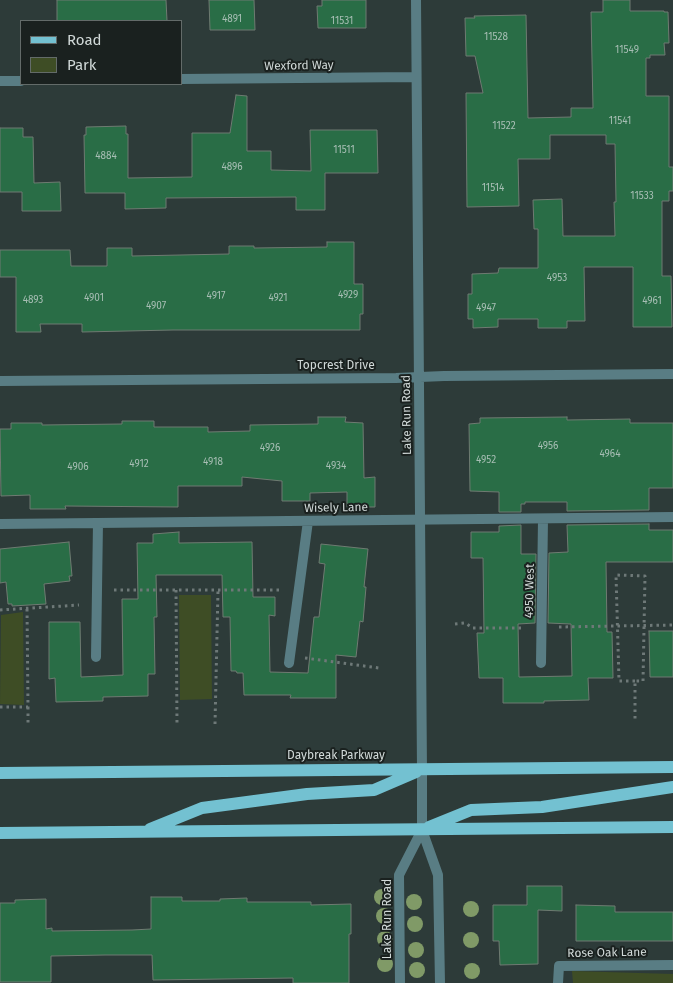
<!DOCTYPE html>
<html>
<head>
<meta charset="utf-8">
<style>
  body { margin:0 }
  #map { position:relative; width:673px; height:983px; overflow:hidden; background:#2d3b39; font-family:"Fira Sans",sans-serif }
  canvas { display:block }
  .legend { position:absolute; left:20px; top:20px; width:162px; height:65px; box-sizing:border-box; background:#1a211f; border:1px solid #636b69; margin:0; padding:6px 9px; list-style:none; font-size:15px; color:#d1d9d8 }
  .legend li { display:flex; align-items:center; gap:10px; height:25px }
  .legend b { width:25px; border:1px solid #636b69 }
</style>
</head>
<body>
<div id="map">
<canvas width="673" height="983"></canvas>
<ul class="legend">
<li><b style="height:6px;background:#73c1d1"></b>Road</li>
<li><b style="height:14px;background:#3e4d25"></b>Park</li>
</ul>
</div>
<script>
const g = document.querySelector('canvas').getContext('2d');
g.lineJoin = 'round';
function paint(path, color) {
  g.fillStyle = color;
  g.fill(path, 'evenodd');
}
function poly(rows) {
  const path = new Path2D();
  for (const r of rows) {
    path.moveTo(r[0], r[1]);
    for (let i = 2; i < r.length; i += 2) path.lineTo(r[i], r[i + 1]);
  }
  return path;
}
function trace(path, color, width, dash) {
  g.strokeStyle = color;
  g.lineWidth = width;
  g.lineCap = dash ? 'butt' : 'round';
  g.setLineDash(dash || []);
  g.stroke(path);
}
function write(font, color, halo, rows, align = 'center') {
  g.font = font + ' "Fira Sans",sans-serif';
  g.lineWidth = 4;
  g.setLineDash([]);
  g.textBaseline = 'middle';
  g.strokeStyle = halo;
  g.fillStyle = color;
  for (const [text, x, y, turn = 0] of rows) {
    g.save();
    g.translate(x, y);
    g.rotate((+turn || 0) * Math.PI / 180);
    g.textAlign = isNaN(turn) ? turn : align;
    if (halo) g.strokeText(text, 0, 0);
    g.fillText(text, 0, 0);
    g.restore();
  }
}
paint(poly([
  [179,595,211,595,212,699,180,700],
  [23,612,24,705,0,704,1,615],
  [572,971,673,974,673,983,573,983]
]), '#3e4d25');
const building = poly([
  [57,0,166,0,167,21,57,21,57,0],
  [209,0,254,0,255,30,210,30,209,0],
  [322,0,366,0,366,28,318,28,317,6,322,6,322,0],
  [603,0,630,0,630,11,664,11,664,12,668,12,669,43,664,43,665,55,650,55,650,58,646,58,646,96,669,96,669,167,673,167,673,191,669,191,669,201,662,201,662,276,671,276,672,327,633,327,633,267,584,267,585,321,567,321,567,328,538,328,538,319,498,319,498,327,473,328,473,319,468,319,468,294,472,294,472,274,498,273,499,268,538,268,538,229,534,229,533,200,562,199,563,236,615,236,614,202,616,202,615,144,606,144,606,135,550,135,550,159,518,159,519,206,467,207,466,93,483,93,475,56,466,56,465,18,475,18,474,16,526,15,528,118,571,117,571,108,593,108,591,12,603,12,603,0],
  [236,95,247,96,247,151,271,151,271,170,311,171,310,130,377,130,378,173,325,173,325,210,296,210,296,197,166,198,166,208,125,209,125,193,85,193,84,135,86,135,86,127,126,126,126,134,128,134,128,178,192,177,192,133,230,133,236,95],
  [0,128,23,128,23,137,33,137,34,183,60,182,61,211,22,211,22,192,0,192,0,128],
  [327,242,354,242,354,284,363,284,363,314,360,314,360,330,173,330,82,332,82,324,40,324,41,332,16,332,16,277,0,277,0,250,70,250,71,266,107,266,107,248,132,248,132,256,229,254,229,246,254,246,254,248,327,247,327,242],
  [318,417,346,417,345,422,363,423,364,478,375,477,375,507,347,507,347,492,310,493,310,501,282,501,282,481,242,477,242,486,178,486,178,507,65,506,66,509,30,509,30,495,1,496,0,429,11,429,11,423,42,423,42,425,122,424,122,421,154,421,154,427,208,427,208,432,250,431,250,425,318,424,318,417],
  [567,417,567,420,630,419,630,423,673,423,673,488,649,488,649,510,567,511,567,502,525,502,525,504,521,504,521,512,499,512,499,492,470,491,469,424,480,423,480,418,567,417],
  [649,524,649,530,673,530,673,562,606,562,607,632,612,632,613,678,588,678,589,700,544,701,544,703,503,703,503,678,479,678,477,633,484,633,483,558,471,558,471,532,499,532,499,526,521,525,521,554,536,554,535,623,518,624,519,677,572,676,571,624,548,623,549,553,568,552,567,525,649,524],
  [179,532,179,543,252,542,253,597,275,597,275,616,269,615,270,672,308,673,314,617,319,617,325,564,319,563,321,544,368,549,364,587,366,587,363,622,360,621,356,657,336,655,336,698,290,698,291,695,244,695,243,673,237,673,236,671,231,671,230,617,223,617,222,575,156,575,157,617,154,617,155,674,148,674,148,696,103,697,103,701,56,702,55,678,49,679,49,622,80,622,81,677,123,675,122,599,138,599,137,543,153,543,153,534,179,532],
  [69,542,72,576,69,576,70,581,44,584,46,604,12,606,12,604,8,604,6,582,0,583,0,549,69,542],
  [649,631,673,631,673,677,650,677,649,631],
  [527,886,562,886,562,911,538,910,538,964,500,965,499,941,493,941,493,905,527,905,527,886],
  [151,897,182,897,182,901,220,901,220,899,247,898,247,902,311,902,311,905,351,904,351,934,349,934,349,983,293,983,293,978,153,980,152,955,105,955,51,956,51,982,0,982,0,903,15,903,15,900,46,899,46,929,52,928,52,931,132,930,151,929,151,897],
  [576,905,615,906,615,912,673,912,673,941,576,941,576,905]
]);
paint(building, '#296d46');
trace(building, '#6f7b72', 1);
trace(poly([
  [114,590,283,590],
  [176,590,177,725],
  [0,610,79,605],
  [455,624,465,623,473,628,525,628],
  [559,627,673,625],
  [305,658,379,668],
  [635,681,619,681,616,575,645,576,643,681,635,681,635,721],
  [0,707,28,707,27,608],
  [28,707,28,726],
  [215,724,218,590]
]), '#6e7978', 3, [2.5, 4]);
trace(poly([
  [0,524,673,517],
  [96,657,98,523],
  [289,663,308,521],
  [541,663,543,519],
  [558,983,559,966,673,965]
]), '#597d84', 10);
trace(poly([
  [416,0,422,770],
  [181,79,416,77],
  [0,81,21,81],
  [0,381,396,378,444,376,673,374]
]), '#597d84', 10);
trace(poly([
  [422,770,422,830,438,875,440,983],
  [400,983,399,875,422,830]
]), '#597d84', 10);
trace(poly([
  [0,773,673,767],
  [429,827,471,810,542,807,673,787],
  [150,829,202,808,307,794,374,790,416,772],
  [0,833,673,827]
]), '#73c1d1', 12);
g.fillStyle = '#809a67';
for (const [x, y] of [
  [382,897],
  [414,902],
  [471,909],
  [384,916],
  [415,924],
  [385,939],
  [471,940],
  [416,950],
  [385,964],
  [417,970],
  [472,971]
]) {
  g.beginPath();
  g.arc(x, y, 8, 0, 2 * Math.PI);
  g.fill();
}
write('10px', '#a7beb4', null, [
  ["4891",232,19],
  ["11531",342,21],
  ["11528",496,37],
  ["11549",627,50],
  ["11541",620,121],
  ["11522",504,126],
  ["11511",344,150],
  ["4884",106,156],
  ["4896",232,167],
  ["11514",493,188],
  ["11533",642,196],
  ["4953",557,278],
  ["4929",348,295],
  ["4917",216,296],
  ["4901",94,298],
  ["4921",278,298],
  ["4893",33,300],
  ["4961",652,301],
  ["4907",156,306],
  ["4947",486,308],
  ["4956",548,446],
  ["4926",270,448],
  ["4964",610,454],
  ["4952",486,460],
  ["4918",213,462],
  ["4912",139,464],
  ["4934",336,466],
  ["4906",78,467]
]);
write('12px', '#d1d9d8', '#1a211f', [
  ["Wexford Way",299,66,-1],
  ["Topcrest Drive",336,366],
  ["Lake Run Road",407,415,-91],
  ["Wisely Lane",336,508,-1],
  ["4950 West",530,591,-89],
  ["Daybreak Parkway",336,756],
  ["Lake Run Road",388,919,-90],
  ["Rose Oak Lane",607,953,-1]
]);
</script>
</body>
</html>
